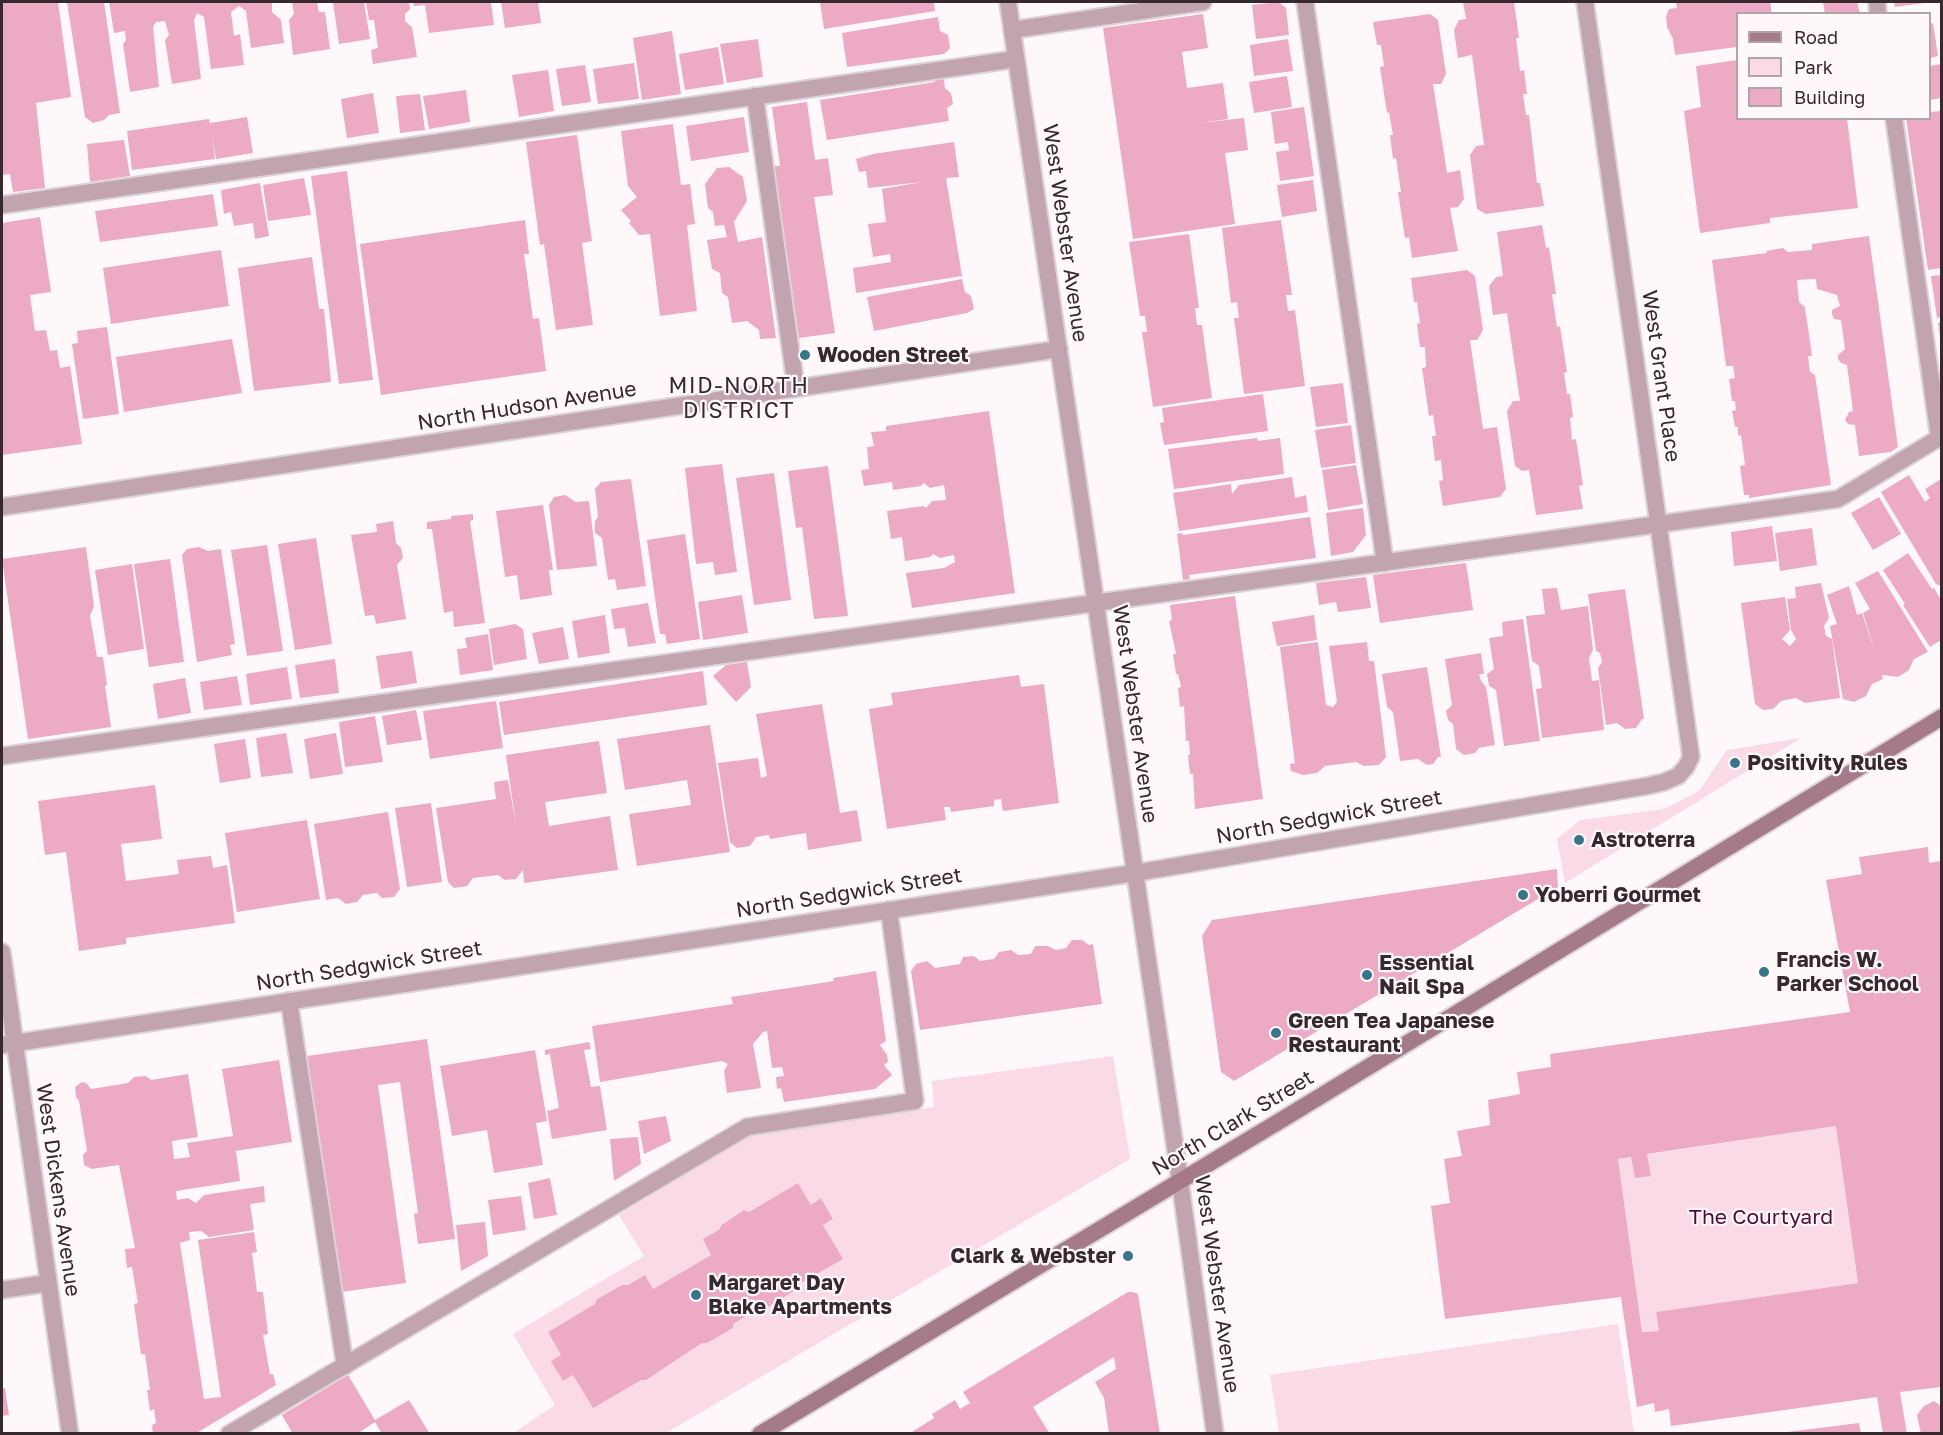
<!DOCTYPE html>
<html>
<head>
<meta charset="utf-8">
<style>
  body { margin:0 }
  #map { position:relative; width:1943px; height:1435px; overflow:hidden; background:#fff8fb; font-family:"Golos Text",sans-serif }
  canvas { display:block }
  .frame { position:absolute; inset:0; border:3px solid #36292e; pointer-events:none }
  .legend { position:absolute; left:1736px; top:12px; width:195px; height:108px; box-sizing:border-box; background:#fff8fb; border:2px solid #afa5a9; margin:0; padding:8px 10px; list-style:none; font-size:18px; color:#36292e }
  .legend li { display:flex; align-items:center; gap:12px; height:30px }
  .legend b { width:30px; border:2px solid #afa5a9 }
</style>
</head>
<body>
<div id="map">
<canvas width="1943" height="1435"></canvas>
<div class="frame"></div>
<ul class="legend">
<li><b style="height:8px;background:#a57b8c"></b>Road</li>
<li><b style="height:16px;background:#f9dae6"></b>Park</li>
<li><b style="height:16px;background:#edaac5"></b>Building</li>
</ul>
</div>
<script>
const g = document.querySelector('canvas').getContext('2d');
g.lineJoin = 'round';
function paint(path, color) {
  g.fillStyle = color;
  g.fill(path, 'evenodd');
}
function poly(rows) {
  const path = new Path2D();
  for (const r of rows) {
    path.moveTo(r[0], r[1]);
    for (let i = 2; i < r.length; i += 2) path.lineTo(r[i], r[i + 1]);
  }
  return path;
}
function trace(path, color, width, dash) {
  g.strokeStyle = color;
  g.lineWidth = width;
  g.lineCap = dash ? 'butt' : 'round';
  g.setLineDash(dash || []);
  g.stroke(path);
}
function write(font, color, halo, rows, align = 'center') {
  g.font = font + ' "Golos Text",sans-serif';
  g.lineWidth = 4.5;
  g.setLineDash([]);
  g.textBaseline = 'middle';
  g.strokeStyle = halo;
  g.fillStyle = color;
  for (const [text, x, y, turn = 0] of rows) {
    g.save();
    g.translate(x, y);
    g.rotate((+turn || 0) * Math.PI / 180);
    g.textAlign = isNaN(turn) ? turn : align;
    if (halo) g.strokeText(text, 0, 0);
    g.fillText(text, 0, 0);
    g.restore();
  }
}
paint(poly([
  [1801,738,1565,883,1557,839,1580,820,1664,809,1699,791,1727,750],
  [1113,1056,1130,1159,666,1433,512,1434,555,1405,513,1334,644,1256,619,1215,752,1135,934,1107,932,1081],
  [798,1183,811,1205,821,1198,833,1219,823,1225,842,1259,795,1287,794,1291,768,1307,763,1306,733,1324,733,1328,707,1343,702,1343,646,1380,573,1375,563,1381,552,1361,561,1355,548,1332,595,1304,597,1299,622,1285,628,1285,645,1275,653,1289,711,1255,721,1224,744,1210,749,1212],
  [1836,1126,1858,1283,1656,1312,1659,1331,1642,1332,1618,1159],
  [1618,1324,1634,1433,1279,1433,1270,1375]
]), '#f9dae6');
paint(poly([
  [2,2,58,2,71,97,36,103,45,188,13,192,10,174,2,175],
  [67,2,104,2,120,113,109,115,104,120,93,123,85,117],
  [109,2,274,2,272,3,272,12,281,20,284,43,251,48,246,11,239,6,231,12,234,36,240,34,244,65,211,69,204,17,197,13,194,20,201,79,172,84,165,40,169,35,165,21,156,22,153,27,159,87,130,92,123,44,126,40,125,31,114,33],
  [292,2,317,2,319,12,325,12,330,49,293,55,289,20,294,14],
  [333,2,364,2,370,39,339,44],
  [366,2,409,2,410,9,405,14,405,21,412,27,417,57,373,64,371,50,378,48,374,20,369,20],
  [413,2,491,2,494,25,429,33,425,5,414,6],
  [501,2,538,2,541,23,505,28],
  [820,2,934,2,935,11,824,29],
  [1279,2,1286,8,1289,35,1256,39,1252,5],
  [1463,2,1514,2,1519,38,1516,38,1520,71,1524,70,1527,94,1523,94,1526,115,1529,115,1537,183,1540,183,1544,206,1486,214,1477,209,1470,155,1476,146,1484,145,1472,55,1458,58,1454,30,1459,20,1466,19],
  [1676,2,1770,2,1772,14,1737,14,1737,47,1675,55,1673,39,1667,27,1666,17,1669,9,1677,8],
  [1823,2,1857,2,1860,14,1825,14],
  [1894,2,1924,2,1924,3,1895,7],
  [1203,14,1208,48,1182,52,1187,88,1223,83,1228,119,1200,123,1244,118,1248,150,1225,153,1235,224,1133,239,1103,28],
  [1430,14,1438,20,1446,74,1441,84,1433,84,1447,173,1460,170,1464,199,1458,207,1450,208,1458,251,1412,258,1409,237,1405,238,1398,192,1401,192,1396,158,1393,159,1390,135,1393,135,1389,112,1387,113,1380,67,1384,66,1381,45,1377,45,1373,22],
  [938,17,940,31,948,35,950,48,944,54,847,67,842,33],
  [1933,23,1938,56,1930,58,1930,24],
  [672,31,681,94,642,100,633,38],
  [758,39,763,77,727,83,720,44],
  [1288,39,1293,71,1254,76,1250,45],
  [718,47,724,84,685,90,679,54],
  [1737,60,1737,118,1847,118,1858,208,1770,218,1770,223,1700,233,1684,111,1701,107,1696,66],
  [634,63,639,99,598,104,593,69],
  [1941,64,1941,98,1930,100,1930,66],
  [585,65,591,102,562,106,556,69],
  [548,70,554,111,519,117,512,75],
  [1287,76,1292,107,1254,113,1249,82],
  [944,79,945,88,951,93,953,104,947,108,949,121,827,140,820,100,935,82,935,80],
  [466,90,470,122,429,129,423,96],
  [373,93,379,133,347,138,341,99],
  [420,94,425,130,400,133,396,96],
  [807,102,815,160,828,158,833,195,814,197,835,333,799,338,774,166,780,166,772,107],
  [1304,107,1314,176,1280,181,1276,152,1289,150,1288,142,1275,144,1271,112],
  [1941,111,1941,268,1928,270,1906,118,1930,118,1930,112],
  [247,117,253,153,216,159,212,135,215,159,132,170,127,131,209,119,210,123],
  [744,117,749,152,691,161,686,126],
  [673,124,681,185,690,184,695,224,687,225,697,311,660,316,650,234,639,235,629,223,631,221,621,210,637,197,628,186,621,131],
  [577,135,592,241,582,243,593,325,556,330,544,244,540,245,526,142],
  [124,140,130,176,90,182,87,144],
  [954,142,959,177,946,178,962,276,856,293,853,268,891,262,890,254,873,257,868,224,886,222,882,189,922,182,868,188,866,171,859,172,856,159,873,154],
  [729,167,743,177,747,201,734,222,738,242,762,237,776,338,760,339,759,330,747,321,732,323,728,297,722,293,720,273,712,269,707,240,727,237,724,225,715,226,713,212,708,208,705,184,717,168],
  [347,171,373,380,339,384,311,176],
  [304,178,311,215,268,221,263,185],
  [1313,180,1317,211,1282,217,1277,185],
  [260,183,269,236,255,239,253,223,234,226,231,212,224,214,221,190],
  [213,194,218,226,100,242,95,211],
  [40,217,51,292,30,295,35,331,46,330,50,351,57,350,60,368,70,366,82,444,2,455,2,223],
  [525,220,529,254,524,254,533,319,539,318,546,371,381,395,360,244],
  [1281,220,1292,295,1286,295,1288,311,1295,310,1305,386,1244,394,1234,318,1239,318,1237,302,1231,303,1222,228],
  [1542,225,1546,248,1549,247,1556,294,1552,294,1557,327,1560,326,1567,372,1564,373,1567,394,1570,394,1573,417,1570,418,1572,440,1576,439,1583,485,1579,486,1583,509,1536,515,1529,470,1522,471,1515,466,1507,411,1513,401,1520,401,1507,313,1493,315,1489,286,1496,277,1503,276,1497,232],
  [1189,234,1199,308,1195,308,1197,325,1202,325,1212,398,1153,407,1142,332,1147,332,1145,316,1140,316,1129,242],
  [1869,236,1898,447,1891,452,1859,456,1855,425,1848,424,1845,420,1849,412,1853,411,1847,365,1841,363,1838,359,1838,355,1845,349,1841,320,1834,319,1832,314,1832,310,1840,306,1837,295,1817,289,1816,279,1797,280,1799,302,1805,307,1812,356,1808,356,1810,372,1815,375,1831,485,1749,498,1749,495,1744,495,1740,466,1745,465,1741,435,1738,436,1738,427,1735,427,1732,411,1736,410,1735,401,1732,401,1729,379,1735,378,1733,366,1726,366,1712,260,1767,253,1766,251,1783,248,1788,252,1812,250,1812,244],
  [221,250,229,306,111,324,103,268],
  [312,257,319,309,324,309,331,382,254,391,238,268],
  [1467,270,1475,276,1483,330,1477,340,1470,340,1483,429,1497,427,1506,489,1500,497,1443,506,1439,481,1443,480,1441,460,1435,461,1432,436,1436,436,1433,415,1429,416,1422,368,1426,367,1425,347,1420,347,1417,324,1420,323,1417,302,1414,302,1411,278],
  [1941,275,1941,317,1937,318,1931,276],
  [962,279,965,292,971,296,974,309,967,313,874,331,867,297],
  [1941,322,1941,337,1940,337,1938,323],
  [107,327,119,414,83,419,72,344,78,343,77,331],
  [232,339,242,393,124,412,116,357],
  [1343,383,1348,423,1316,427,1310,387],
  [1263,394,1268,431,1164,445,1160,423,1164,422,1162,408],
  [989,411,1015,593,912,608,906,573,944,568,955,562,954,555,940,558,933,554,930,557,905,561,902,537,891,539,887,511,924,506,926,508,932,501,946,500,944,485,930,488,924,483,921,486,893,490,892,482,864,486,861,470,869,469,867,447,874,446,871,432,886,431,886,426],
  [1351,425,1356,463,1321,468,1315,430],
  [1257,438,1258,441,1280,438,1284,474,1174,489,1168,449],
  [722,464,737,572,715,575,713,562,696,564,685,468],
  [1356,465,1363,504,1328,510,1322,470],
  [828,466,848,616,814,619,802,527,796,528,788,471],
  [774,473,791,600,754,605,736,478],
  [1909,475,1925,502,1930,498,1925,489,1941,479,1941,586,1936,584,1881,492],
  [1292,477,1295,498,1306,495,1308,512,1179,531,1173,493,1231,484,1232,494,1239,485],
  [631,479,646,586,617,590,615,579,608,580,602,538,595,533,595,521,598,517,595,489,601,482],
  [565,495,576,502,589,501,597,566,557,570,549,505,554,497],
  [1879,497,1901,534,1873,550,1851,513],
  [543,505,553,570,549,570,552,595,520,600,517,575,505,577,496,511],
  [1363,508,1366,535,1353,552,1331,556,1326,513],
  [473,514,473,520,470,521,485,623,454,627,453,611,444,613,432,529,427,529,427,522,451,519,451,516],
  [1310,517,1316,558,1189,575,1190,579,1183,580,1177,534,1182,533,1183,535],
  [393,521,396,543,401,548,403,558,397,565,406,619,376,624,374,615,365,616,351,535,377,532,376,524],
  [1772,526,1777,561,1734,566,1731,532],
  [1812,528,1817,565,1780,571,1775,533],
  [685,534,700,639,667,644,665,634,660,634,647,540],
  [316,538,332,644,295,650,278,544],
  [267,545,283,651,247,656,231,550],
  [86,547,94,606,90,616,97,657,103,657,107,685,105,686,111,727,28,739,2,559],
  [199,547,208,551,221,549,235,644,230,645,232,655,197,662,182,555,187,549],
  [1908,553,1932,589,1934,588,1941,600,1941,640,1930,647,1903,605,1905,604,1883,570],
  [170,559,184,662,149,667,134,564],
  [1466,563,1473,610,1380,623,1373,575],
  [132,564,144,649,108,655,95,570],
  [1878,571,1928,652,1914,659,1909,670,1898,677,1882,675,1883,679,1872,684,1866,696,1854,702,1843,699,1830,626,1837,624,1827,595,1849,586,1857,615,1862,613,1875,652,1863,613,1870,609,1855,583],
  [1366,577,1371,608,1338,612,1336,602,1319,605,1316,583],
  [1821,583,1829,618,1824,626,1826,636,1832,639,1840,698,1805,703,1796,698,1781,701,1773,709,1763,710,1755,704,1741,603,1785,597,1790,630,1782,639,1790,646,1796,639,1791,630,1787,599,1796,598,1795,587],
  [1557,588,1561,610,1588,606,1593,650,1589,658,1592,681,1599,680,1604,730,1542,738,1536,689,1542,688,1539,666,1532,661,1526,616,1545,614,1542,589],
  [1625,589,1644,719,1642,719,1636,728,1625,729,1617,723,1606,725,1598,668,1602,662,1600,653,1596,651,1588,594],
  [742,595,748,633,703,640,698,602],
  [1235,596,1263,799,1195,809,1193,774,1190,774,1188,755,1190,755,1189,741,1186,741,1184,706,1180,707,1178,688,1181,687,1178,674,1176,674,1173,654,1176,654,1169,621,1172,620,1170,605],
  [648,603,656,643,628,647,625,628,614,629,611,609],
  [605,615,610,653,578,658,572,621],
  [1314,615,1317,640,1277,646,1272,622],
  [1523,619,1540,741,1504,746,1496,690,1489,686,1487,674,1494,669,1489,638,1503,636,1502,622],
  [515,624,523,629,527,659,494,665,489,629],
  [563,627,569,659,539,664,532,633],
  [488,634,493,670,460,675,457,649,467,648,465,638],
  [1318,642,1326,705,1333,707,1337,702,1329,646,1367,642,1369,661,1374,661,1386,757,1379,765,1364,766,1356,762,1325,766,1317,773,1303,775,1291,771,1290,764,1295,763,1280,647],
  [412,651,417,683,381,689,376,656],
  [1481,653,1484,674,1479,674,1481,681,1486,687,1495,745,1479,748,1475,753,1464,755,1456,749,1453,724,1448,720,1446,711,1452,705,1445,659],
  [335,659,339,693,300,698,295,665],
  [747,662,751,687,736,702,713,676,726,665],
  [287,667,292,699,250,705,246,674],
  [1427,667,1441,757,1438,757,1433,764,1427,765,1418,759,1400,761,1393,712,1387,707,1382,674],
  [703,671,707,705,504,735,499,702],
  [1019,675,1021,687,1044,684,1059,803,1003,811,1001,799,994,800,994,806,951,812,950,807,944,807,946,820,887,829,869,709,893,705,891,693],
  [237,676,242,705,204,710,200,682],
  [185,678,191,713,158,719,153,684],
  [496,701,503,748,430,759,423,711],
  [822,704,840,813,857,810,862,841,808,850,806,833,770,839,769,835,756,837,750,846,737,848,730,842,718,763,758,758,761,778,767,776,756,714],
  [416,710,422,740,387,745,382,716],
  [375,716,383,762,345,767,339,722],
  [710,725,730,852,637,866,629,814,691,805,687,780,625,790,617,739],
  [286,733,293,773,261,777,256,738],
  [336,733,343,774,310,779,304,739],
  [245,739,251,778,220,783,214,744],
  [599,741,607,793,545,802,549,826,610,816,618,870,524,883,523,870,516,879,505,880,498,875,473,878,467,886,454,888,448,882,436,808,496,799,494,782,508,780,516,825,506,755],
  [155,785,162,839,121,844,126,881,179,874,177,860,211,856,213,868,227,865,235,923,126,938,126,944,79,951,66,852,45,855,38,801],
  [431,803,442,882,407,887,395,808],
  [388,812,400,889,394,897,382,898,377,893,363,895,357,902,346,904,338,898,326,900,314,824],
  [307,820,320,899,237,912,225,833],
  [1928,847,1929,863,1941,861,1941,1387,1900,1392,1907,1434,1883,1434,1877,1397,1671,1426,1669,1409,1655,1412,1654,1403,1637,1407,1621,1297,1445,1319,1431,1206,1450,1203,1444,1159,1462,1156,1457,1131,1490,1125,1488,1100,1520,1094,1517,1072,1551,1067,1550,1054,1850,1012,1826,880,1862,874,1859,857],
  [1836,1126,1858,1283,1656,1312,1659,1331,1642,1332,1618,1159,1631,1157,1635,1178,1651,1176,1647,1154],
  [1557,869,1558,887,1234,1081,1221,1072,1202,936,1212,920],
  [1072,940,1082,940,1089,945,1093,944,1102,1004,920,1030,911,971,916,964,927,961,935,968,960,964,963,957,974,956,980,961,994,959,999,952,1011,950,1018,955,1031,954,1035,946,1048,946,1056,950,1066,948],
  [876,971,886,1041,880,1045,887,1055,888,1062,884,1065,892,1075,875,1089,784,1102,781,1088,777,1089,776,1077,784,1076,782,1067,772,1068,767,1031,763,1032,753,1044,761,1088,727,1093,724,1071,728,1064,722,1061,600,1082,592,1026,733,1004,731,997,834,981,833,978],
  [427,1039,455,1239,418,1244,414,1214,418,1213,400,1082,378,1085,406,1283,341,1292,307,1056],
  [589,1042,591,1049,584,1050,591,1087,600,1086,607,1130,552,1139,547,1111,559,1108,550,1054,545,1055,545,1050],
  [535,1050,547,1121,536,1123,543,1165,494,1173,487,1130,452,1136,440,1066],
  [279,1060,292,1142,236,1151,240,1181,176,1191,177,1200,188,1198,196,1203,204,1195,264,1186,265,1202,250,1204,254,1230,209,1237,201,1231,189,1232,190,1240,180,1243,204,1399,221,1397,198,1240,254,1232,257,1252,252,1253,257,1292,263,1292,268,1334,263,1335,270,1374,273,1374,276,1385,195,1434,153,1434,152,1425,156,1423,154,1409,150,1411,147,1390,150,1390,145,1354,141,1354,134,1304,138,1303,132,1267,127,1268,125,1249,135,1248,119,1165,92,1169,84,1165,83,1155,87,1151,79,1101,76,1097,75,1087,82,1082,86,1083,91,1089,128,1083,134,1077,146,1076,151,1080,188,1074,198,1137,172,1141,174,1159,190,1157,187,1143,233,1136,222,1069],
  [666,1116,671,1141,644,1154,638,1121],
  [638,1137,641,1164,614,1181,610,1139],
  [550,1178,557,1215,534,1219,528,1183],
  [798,1183,811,1205,821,1198,833,1219,823,1225,843,1259,794,1287,794,1291,768,1307,763,1306,733,1324,733,1328,707,1343,702,1343,646,1380,641,1380,593,1408,573,1375,563,1381,551,1361,561,1355,548,1332,595,1304,597,1299,622,1285,628,1285,645,1275,653,1289,711,1255,703,1239,719,1230,721,1225,744,1210,749,1212],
  [521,1196,526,1230,493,1235,488,1200],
  [485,1222,488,1256,461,1271,456,1225],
  [1128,1292,1133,1292,1138,1294,1160,1434,1109,1434,1104,1398,1095,1382,1116,1369,1114,1357,1033,1407,1050,1434,909,1434,934,1418,932,1414,955,1400,960,1409,970,1403,963,1392],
  [348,1375,375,1420,409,1400,430,1434,382,1434,375,1422,357,1434,293,1434,282,1415],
  [5,1388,9,1415,2,1416,2,1389],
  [1934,1401,1941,1406,1941,1434,1921,1434,1917,1415,1924,1406],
  [1859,1423,1861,1434,1787,1434,1787,1432]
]), '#edaac5');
const service = poly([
  [1305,2,1385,563],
  [1877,2,1878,14],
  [1012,30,1203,2],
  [755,96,796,388],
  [1894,118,1939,437],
  [2,205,1016,59],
  [2,756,1838,499,1942,436],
  [289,1001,345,1366],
  [2,1290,48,1283],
  [229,1434,747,1127,915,1101,889,910]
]);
const minor = poly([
  [2,507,1059,349],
  [1135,873,1647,786,1664,782,1678,776,1686,767,1691,757,1689,742,1585,2],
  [2,952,70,1434]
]);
const tertiary = poly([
  [1008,2,1180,1181,1215,1434],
  [2,1045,1135,873]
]);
const secondary = poly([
  [760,1434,1288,1116,1942,717]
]);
trace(service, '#dbd3d6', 20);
trace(minor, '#dbd3d6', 20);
trace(tertiary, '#dbd3d6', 20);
trace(secondary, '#dbd3d6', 20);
trace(service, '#c2a4b0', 16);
trace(minor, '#c2a4b0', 16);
trace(tertiary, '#c2a4b0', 16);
trace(secondary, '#a57b8c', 16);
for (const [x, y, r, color] of [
  [805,355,6,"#36768a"],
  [1735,763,6,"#36768a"],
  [1579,840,6,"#36768a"],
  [1523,895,6,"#36768a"],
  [1764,972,6,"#36768a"],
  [1367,975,6,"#36768a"],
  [1276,1033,6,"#36768a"],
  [1128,1256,6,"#36768a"],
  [696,1295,6,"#36768a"]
]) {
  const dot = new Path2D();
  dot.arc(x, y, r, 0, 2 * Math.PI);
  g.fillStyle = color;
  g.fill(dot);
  trace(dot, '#fff8fb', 2);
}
write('21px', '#36292e', '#fff8fb', [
  ["West Webster Avenue",1065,233,82],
  ["West Grant Place",1661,376,82],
  ["North Hudson Avenue",527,406,-9],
  ["West Webster Avenue",1135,714,82],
  ["North Sedgwick Street",1329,817,-10],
  ["North Sedgwick Street",849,893,-9],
  ["North Sedgwick Street",369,966,-9],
  ["North Clark Street",1233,1123,-31],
  ["West Dickens Avenue",58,1190,82],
  ["West Webster Avenue",1217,1284,82]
]);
write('bold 21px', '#36292e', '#fff8fb', [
  ["Wooden Street",817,355],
  ["Positivity Rules",1747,763],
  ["Astroterra",1591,840],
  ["Yoberri Gourmet",1535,895],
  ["Francis W.",1776,960],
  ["Parker School",1776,984],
  ["Essential",1379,963],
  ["Nail Spa",1379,987],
  ["Green Tea Japanese",1288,1021],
  ["Restaurant",1288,1045],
  ["Clark & Webster",1116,1256,"right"],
  ["Margaret Day",708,1283],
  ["Blake Apartments",708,1307]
], 'left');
write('21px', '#560934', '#fff8fb', [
  ["The Courtyard",1761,1217]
]);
g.letterSpacing = '1.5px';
write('22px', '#36292e', '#fff8fb', [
  ["MID-NORTH",739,386],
  ["DISTRICT",739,411]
]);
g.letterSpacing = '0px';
</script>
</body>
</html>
